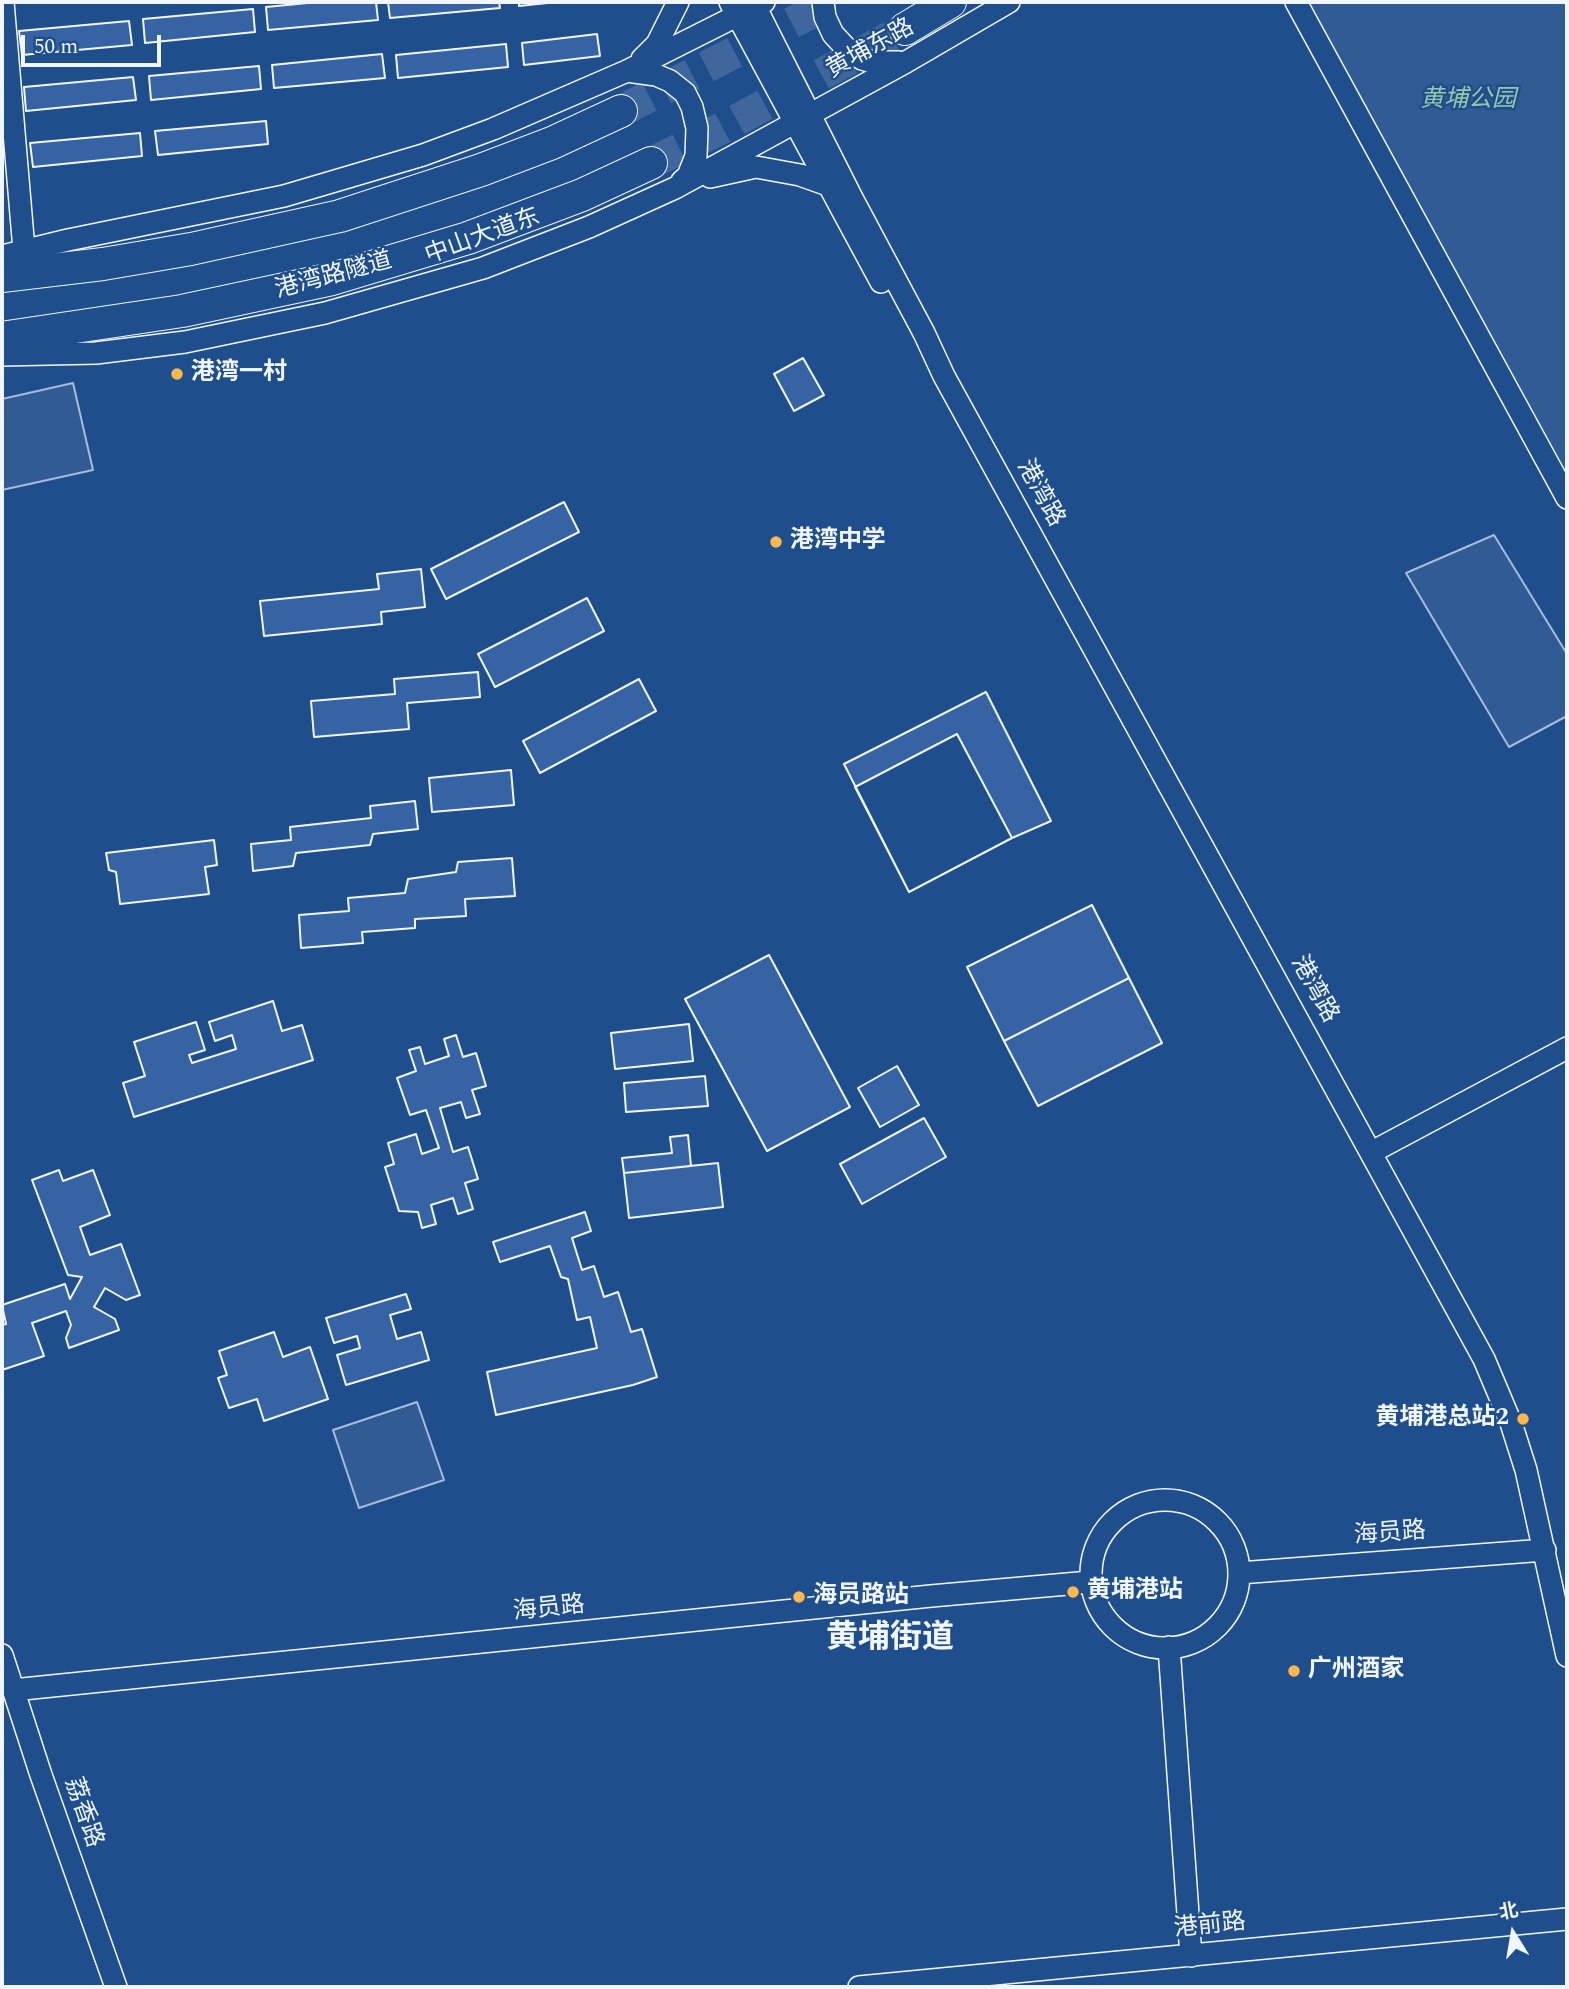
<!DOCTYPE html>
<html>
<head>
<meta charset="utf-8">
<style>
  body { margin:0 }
  #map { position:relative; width:1569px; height:1989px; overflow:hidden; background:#1f4e8c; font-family:Spectral,"Noto Sans SC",serif }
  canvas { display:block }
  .frame { position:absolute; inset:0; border:4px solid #f2f6ff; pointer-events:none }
  .north { position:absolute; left:1478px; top:1898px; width:70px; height:70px; -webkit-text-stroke:5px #1f4e8c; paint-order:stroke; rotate:349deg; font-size:19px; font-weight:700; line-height:28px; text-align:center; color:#f2f6ff }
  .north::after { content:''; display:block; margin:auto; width:24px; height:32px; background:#f2f6ff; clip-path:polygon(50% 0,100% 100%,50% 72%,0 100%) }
  .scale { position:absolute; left:21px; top:35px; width:140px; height:32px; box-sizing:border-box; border:4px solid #f2f6ff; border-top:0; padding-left:9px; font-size:21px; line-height:24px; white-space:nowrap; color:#f2f6ff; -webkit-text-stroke:5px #1f4e8c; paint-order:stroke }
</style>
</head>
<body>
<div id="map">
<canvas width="1569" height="1989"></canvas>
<div class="frame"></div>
<div class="north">北</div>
<div class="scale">50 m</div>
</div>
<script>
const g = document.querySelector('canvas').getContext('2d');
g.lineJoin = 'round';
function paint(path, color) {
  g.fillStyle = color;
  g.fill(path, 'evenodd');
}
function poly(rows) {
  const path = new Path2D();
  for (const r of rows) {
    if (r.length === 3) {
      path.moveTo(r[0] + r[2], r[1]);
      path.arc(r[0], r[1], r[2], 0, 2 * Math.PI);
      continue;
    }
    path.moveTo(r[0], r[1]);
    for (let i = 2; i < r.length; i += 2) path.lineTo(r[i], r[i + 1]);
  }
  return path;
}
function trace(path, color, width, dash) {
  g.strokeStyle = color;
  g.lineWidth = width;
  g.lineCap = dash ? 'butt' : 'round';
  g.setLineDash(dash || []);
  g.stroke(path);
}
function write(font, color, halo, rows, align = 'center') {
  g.font = font + ' Spectral,"Noto Sans SC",serif';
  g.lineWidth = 5;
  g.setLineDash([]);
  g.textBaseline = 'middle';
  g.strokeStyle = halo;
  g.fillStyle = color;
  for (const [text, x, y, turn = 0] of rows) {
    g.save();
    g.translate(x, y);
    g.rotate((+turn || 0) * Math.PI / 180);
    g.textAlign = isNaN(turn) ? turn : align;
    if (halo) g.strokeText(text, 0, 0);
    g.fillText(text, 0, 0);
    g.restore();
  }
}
const built = poly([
  [1302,2,1567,2,1567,494,1302,2],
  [73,383,93,470,2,490,2,399,73,383],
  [1494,535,1567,654,1567,716,1509,747,1406,573,1494,535],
  [417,1402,444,1480,359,1508,333,1430,417,1402]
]);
paint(built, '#305b95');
trace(built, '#a8bbd7', 2);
const building = poly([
  [318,2,376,2,378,20,268,30,266,7,318,2],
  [388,2,499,2,500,8,390,18,388,2],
  [519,2,557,2,519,6,519,2],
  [253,9,255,32,145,43,143,19,253,9],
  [129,21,132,45,22,55,19,31,129,21],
  [597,34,600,56,524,65,522,43,597,34],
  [506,44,508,67,398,78,396,55,506,44],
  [382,54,385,78,274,88,272,65,382,54],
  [259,66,261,89,151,100,149,76,259,66],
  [133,77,136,100,26,111,24,87,133,77],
  [266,121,268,144,158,155,155,131,266,121],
  [140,133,142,156,33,167,30,143,140,133],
  [803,358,824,395,794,411,774,374,803,358],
  [564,502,579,532,446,599,431,569,564,502],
  [421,569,425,607,381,612,382,624,264,636,260,601,379,589,377,574,421,569],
  [587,598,604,631,495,687,478,654,587,598],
  [478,672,480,697,407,703,409,729,314,737,311,701,395,694,394,679,478,672],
  [639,679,656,711,540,773,523,741,639,679],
  [986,692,1051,821,1012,838,909,892,844,764,986,692],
  [957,734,1012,838,909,892,855,787,957,734],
  [511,770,514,805,432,812,429,778,511,770],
  [415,801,418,829,373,834,370,845,296,853,293,866,253,871,251,844,291,840,290,827,371,818,370,806,415,801],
  [214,840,217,865,205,867,209,894,120,904,116,872,109,870,106,853,214,840],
  [512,858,515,896,465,899,466,916,415,919,415,928,362,932,363,943,301,948,299,915,349,911,348,898,405,893,408,879,456,872,458,862,512,858],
  [1092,905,1129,978,1004,1041,967,967,1092,905],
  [769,955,850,1107,767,1151,685,999,769,955],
  [1129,978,1162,1043,1038,1106,1004,1041,1129,978],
  [273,1001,282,1031,302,1025,313,1060,134,1117,123,1083,145,1076,134,1042,196,1022,205,1050,189,1055,192,1063,236,1049,232,1035,215,1041,209,1022,273,1001],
  [689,1024,693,1061,615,1069,611,1033,689,1024],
  [456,1035,463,1057,476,1053,486,1086,472,1090,480,1114,466,1118,461,1102,440,1108,453,1152,468,1147,478,1179,465,1183,473,1209,458,1214,453,1198,431,1205,436,1224,422,1228,418,1212,399,1211,385,1167,394,1164,388,1143,416,1134,422,1154,439,1148,426,1110,410,1115,397,1078,416,1071,409,1050,420,1047,425,1064,449,1056,444,1039,456,1035],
  [897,1066,919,1105,880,1127,858,1088,897,1066],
  [705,1076,708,1106,626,1112,624,1083,705,1076],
  [924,1118,946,1157,862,1204,840,1164,924,1118],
  [688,1135,691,1166,624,1173,622,1158,672,1153,670,1137,688,1135],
  [718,1163,723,1207,629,1218,624,1173,718,1163],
  [59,1170,63,1181,93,1170,110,1215,80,1227,90,1255,121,1244,140,1295,126,1300,105,1288,94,1307,115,1319,119,1330,69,1348,66,1338,71,1325,66,1311,32,1323,44,1356,2,1370,2,1325,6,1324,2,1305,65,1284,70,1299,82,1277,68,1275,32,1180,59,1170],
  [585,1212,591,1231,572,1238,582,1270,594,1266,604,1297,618,1292,631,1332,642,1329,657,1377,633,1385,496,1415,487,1372,597,1348,590,1317,577,1320,568,1279,561,1277,550,1246,500,1262,493,1242,585,1212],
  [406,1294,411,1309,390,1315,397,1339,421,1332,429,1360,346,1385,337,1355,360,1348,357,1336,334,1343,326,1318,406,1294],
  [274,1332,283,1357,310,1347,328,1399,264,1421,257,1399,229,1408,218,1378,227,1375,219,1351,274,1332]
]);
paint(building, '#3563a3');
trace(building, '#f2f6ff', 2);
trace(poly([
  [621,111,832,2],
  [651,163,722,128,905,29]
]), '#3f679d', 32, [32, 16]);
const minor = poly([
  [3,2,24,250],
  [730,2,881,282],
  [753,2,853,200,924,333,944,376,1484,1359,1511,1423,1526,1470,1567,1656],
  [823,2,825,17,833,34,846,48,862,59,873,62,899,62],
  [1296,2,1567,498],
  [642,59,657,44,678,2],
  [627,71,656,75,670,81,685,93,692,107,697,128,696,156,688,176,682,181],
  [710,177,756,167,800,175,828,185],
  [2,256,68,240,284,196,423,155,493,129,627,71,764,2],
  [2,355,96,353,185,342,325,313,483,268,589,227,675,188,906,62,1009,2],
  [1372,1152,1567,1048],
  [1165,1574,74],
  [1239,1573,1545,1550],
  [1169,1647,1191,1956],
  [2,1655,41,1775,116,1987],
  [13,1690,931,1596,1090,1582],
  [859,1987,1567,1919]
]);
const highway = poly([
  [905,29,950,2],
  [2,276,103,264,191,249,340,216,481,170,552,143,621,111],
  [2,338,182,311,332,279,468,238,582,195,651,163]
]);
trace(minor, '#f2f6ff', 24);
trace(highway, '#f2f6ff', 34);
trace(minor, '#1f4e8c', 21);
trace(highway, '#1f4e8c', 32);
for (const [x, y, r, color] of [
  [177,374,7,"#ffb74d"],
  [776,542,7,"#ffb74d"],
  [1523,1419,7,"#ffb74d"],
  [1073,1592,7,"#ffb74d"],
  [799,1597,7,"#ffb74d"],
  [1294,1671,7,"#ffb74d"]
]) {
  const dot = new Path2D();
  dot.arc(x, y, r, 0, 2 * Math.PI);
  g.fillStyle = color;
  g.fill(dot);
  trace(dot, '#1f4e8c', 2.5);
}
write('24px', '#f2f6ff', '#1f4e8c', [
  ["黄埔东路",871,50,-29],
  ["中山大道东",483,238,-20],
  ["港湾路隧道",334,277,-15],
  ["港湾路",1039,494,61],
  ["港湾路",1313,990,61],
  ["海员路",1390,1535,-4],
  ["海员路",549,1610,-6],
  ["荔香路",82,1813,71],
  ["港前路",1210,1927,-6]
]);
write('italic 24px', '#97c8a6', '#1f4e8c', [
  ["黄埔公园",1468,101]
]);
write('bold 24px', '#f2f6ff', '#1f4e8c', [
  ["港湾一村",191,374],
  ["港湾中学",790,542],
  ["黄埔港总站2",1509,1419,"right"],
  ["黄埔港站",1087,1592],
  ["海员路站",813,1597],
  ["广州酒家",1308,1671]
], 'left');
write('bold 32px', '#f2f6ff', '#1f4e8c', [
  ["黄埔街道",890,1641]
]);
</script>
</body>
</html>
